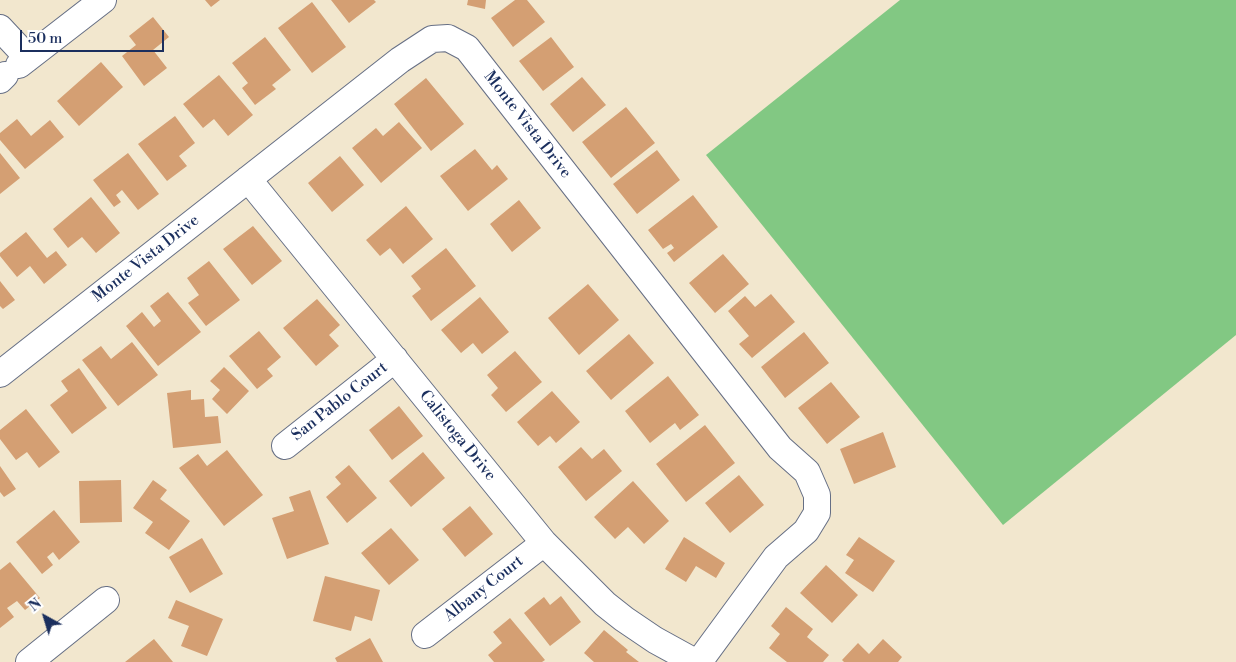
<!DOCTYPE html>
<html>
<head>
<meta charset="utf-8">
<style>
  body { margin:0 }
  #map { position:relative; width:1236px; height:662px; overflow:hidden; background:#f2e7ce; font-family:"Libre Bodoni",serif }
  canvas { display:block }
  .north { position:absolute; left:20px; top:592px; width:50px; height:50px; -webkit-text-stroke:4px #fff; paint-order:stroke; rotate:321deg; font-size:14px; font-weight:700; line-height:20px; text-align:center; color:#1b2f5e }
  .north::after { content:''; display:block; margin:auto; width:18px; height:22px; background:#1b2f5e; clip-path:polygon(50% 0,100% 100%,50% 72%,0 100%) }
  .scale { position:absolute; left:20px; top:30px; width:144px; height:22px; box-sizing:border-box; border:2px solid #1b2f5e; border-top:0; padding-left:6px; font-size:15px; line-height:18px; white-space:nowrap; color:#1b2f5e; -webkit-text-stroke:4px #fff; paint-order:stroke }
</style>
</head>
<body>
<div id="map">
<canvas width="1236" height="662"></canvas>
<div class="north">N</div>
<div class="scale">50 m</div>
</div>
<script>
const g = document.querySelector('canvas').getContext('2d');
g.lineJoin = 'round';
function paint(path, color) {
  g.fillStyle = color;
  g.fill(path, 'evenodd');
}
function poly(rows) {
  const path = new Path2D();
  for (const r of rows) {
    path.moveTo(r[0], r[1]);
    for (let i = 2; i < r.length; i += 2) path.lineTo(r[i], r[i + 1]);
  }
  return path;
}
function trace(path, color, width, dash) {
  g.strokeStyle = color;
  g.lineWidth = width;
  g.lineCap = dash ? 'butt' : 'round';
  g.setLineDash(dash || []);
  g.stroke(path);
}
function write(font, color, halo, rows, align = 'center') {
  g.font = font + ' "Libre Bodoni",serif';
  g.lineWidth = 4.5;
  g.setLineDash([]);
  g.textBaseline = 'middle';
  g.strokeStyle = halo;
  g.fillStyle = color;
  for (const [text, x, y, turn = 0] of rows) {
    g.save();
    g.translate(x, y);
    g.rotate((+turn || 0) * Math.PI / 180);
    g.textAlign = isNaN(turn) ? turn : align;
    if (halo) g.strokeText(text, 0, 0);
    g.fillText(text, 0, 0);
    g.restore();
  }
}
paint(poly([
  [900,0,1236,0,1236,335,1003,525,706,155]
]), '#82c883');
paint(poly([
  [205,0,220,0,211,7],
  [331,0,374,0,376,2,349,23],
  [468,0,486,0,485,9,467,5],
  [515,0,527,0,545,22,513,47,491,18],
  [312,2,346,47,312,73,278,28],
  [153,17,169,37,153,50,167,68,144,86,122,56,136,45,129,36],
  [265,37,291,70,272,85,276,89,255,105,242,88,248,83,232,63],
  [551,37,574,67,543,91,519,61],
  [101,62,123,87,79,126,57,101],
  [219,75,253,115,228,136,214,119,203,128,183,104],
  [582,77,606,105,573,132,550,104],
  [426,78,464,124,431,151,394,104],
  [626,107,655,143,611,178,582,142],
  [175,116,195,143,179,156,187,166,167,181,138,144],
  [17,119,31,136,50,120,64,137,25,169,0,140,0,133],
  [399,122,422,148,381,183,352,148,376,128,383,136],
  [475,149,492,170,497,165,508,179,468,211,440,176],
  [657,150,680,180,637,214,613,184],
  [0,153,20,178,0,194],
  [128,153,159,194,138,210,122,190,116,195,121,202,114,207,93,180],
  [340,156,364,185,332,212,308,183],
  [693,195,718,227,674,262,667,253,674,248,671,244,663,249,648,230],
  [91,197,120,233,96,253,82,237,68,248,53,229],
  [519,200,541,228,512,252,490,224],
  [406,206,433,239,403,264,390,248,380,256,366,240],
  [253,226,282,261,252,285,223,249],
  [26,232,47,258,56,251,67,265,44,284,30,266,17,277,0,256,0,253],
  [446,248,476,286,431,321,412,296,421,289,411,276],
  [723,254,749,284,715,313,689,283],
  [209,261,240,300,206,326,188,303,199,295,187,278],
  [0,281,15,300,3,309,0,306],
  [588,284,619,320,579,355,548,318],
  [168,292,201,332,158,366,126,326,142,312,154,327,161,321,150,306],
  [771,294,795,322,752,358,739,344,749,336,728,311,745,296,755,307],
  [480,297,509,332,482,354,473,343,461,353,441,330],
  [317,299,340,325,329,335,339,346,316,366,283,328],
  [259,331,281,357,267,369,273,376,257,389,229,356],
  [804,332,829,363,785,398,761,367],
  [629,334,654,363,611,400,586,371],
  [132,342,158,375,118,406,82,360,101,346,111,359],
  [515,351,542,382,506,412,491,395,498,388,487,375],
  [224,367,249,391,227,414,212,399,220,390,210,381],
  [79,368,107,408,72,434,50,405,68,391,61,381],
  [668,376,699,415,680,430,675,423,650,443,625,411],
  [831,382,860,417,827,444,798,408],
  [191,390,191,400,204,399,205,417,218,416,221,443,173,448,167,393],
  [552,391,580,422,556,443,550,436,538,446,517,422],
  [399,406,423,436,392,460,369,430],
  [26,409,60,452,39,468,27,452,16,460,0,439,0,430],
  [705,425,735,463,686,502,656,464],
  [883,432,896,467,854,484,840,449],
  [581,447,592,459,604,449,622,471,586,501,558,467],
  [227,450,263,495,224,526,179,468,198,454,207,466],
  [423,452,445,478,411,507,389,481],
  [349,465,377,498,347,523,326,497,341,484,335,477],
  [0,466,16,489,4,497,0,492],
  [739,475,764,505,730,533,705,503],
  [121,480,122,522,80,523,79,481],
  [153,480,167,490,160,499,190,521,169,550,145,533,153,522,133,508],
  [633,481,669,521,644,544,628,527,615,539,594,517],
  [310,490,329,544,287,559,272,518,294,511,289,497],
  [470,506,493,534,465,557,442,529],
  [54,510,80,542,59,560,53,552,47,557,53,565,42,574,16,542],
  [391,528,419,560,389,585,361,553],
  [684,537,725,563,716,578,696,566,686,582,665,569],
  [859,537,895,561,873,592,845,573,854,560,846,555],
  [202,538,223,574,190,593,169,557],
  [10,562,40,598,25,610,17,601,7,608,14,617,0,628,0,570],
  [826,565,858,595,832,623,800,593],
  [325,576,380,590,372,621,355,616,351,631,313,621],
  [561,596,581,622,550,646,524,613,544,597,550,605],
  [176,600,223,619,207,656,181,646,189,626,168,618],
  [786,607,813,629,807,637,829,655,823,662,787,662,769,648,780,634,771,626],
  [510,618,545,660,542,662,494,662,488,655,502,643,493,632],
  [604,630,628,650,626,652,639,662,594,662,584,653],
  [370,638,383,662,337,662,335,658],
  [154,639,173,662,125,662],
  [883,639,902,657,898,662,844,662,842,660,858,643,869,654]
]), '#d49f73');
const minor = poly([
  [0,28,28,58],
  [19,65,103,0],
  [0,80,5,75],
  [248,179,544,543,605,604,624,619,655,640,695,662],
  [0,374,400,60,432,39,448,38,467,48,780,448,807,472,817,495,817,513,806,531,776,557,699,662],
  [285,446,395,359],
  [425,635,544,543],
  [29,662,106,600]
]);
trace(minor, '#666f85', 28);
trace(minor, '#fff', 26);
write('16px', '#1b2f5e', '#fff', [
  ["Monte Vista Drive",527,125,52],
  ["Monte Vista Drive",146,259,-38],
  ["San Pablo Court",340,402,-38],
  ["Calistoga Drive",457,436,51],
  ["Albany Court",484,589,-38]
]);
</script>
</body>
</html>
